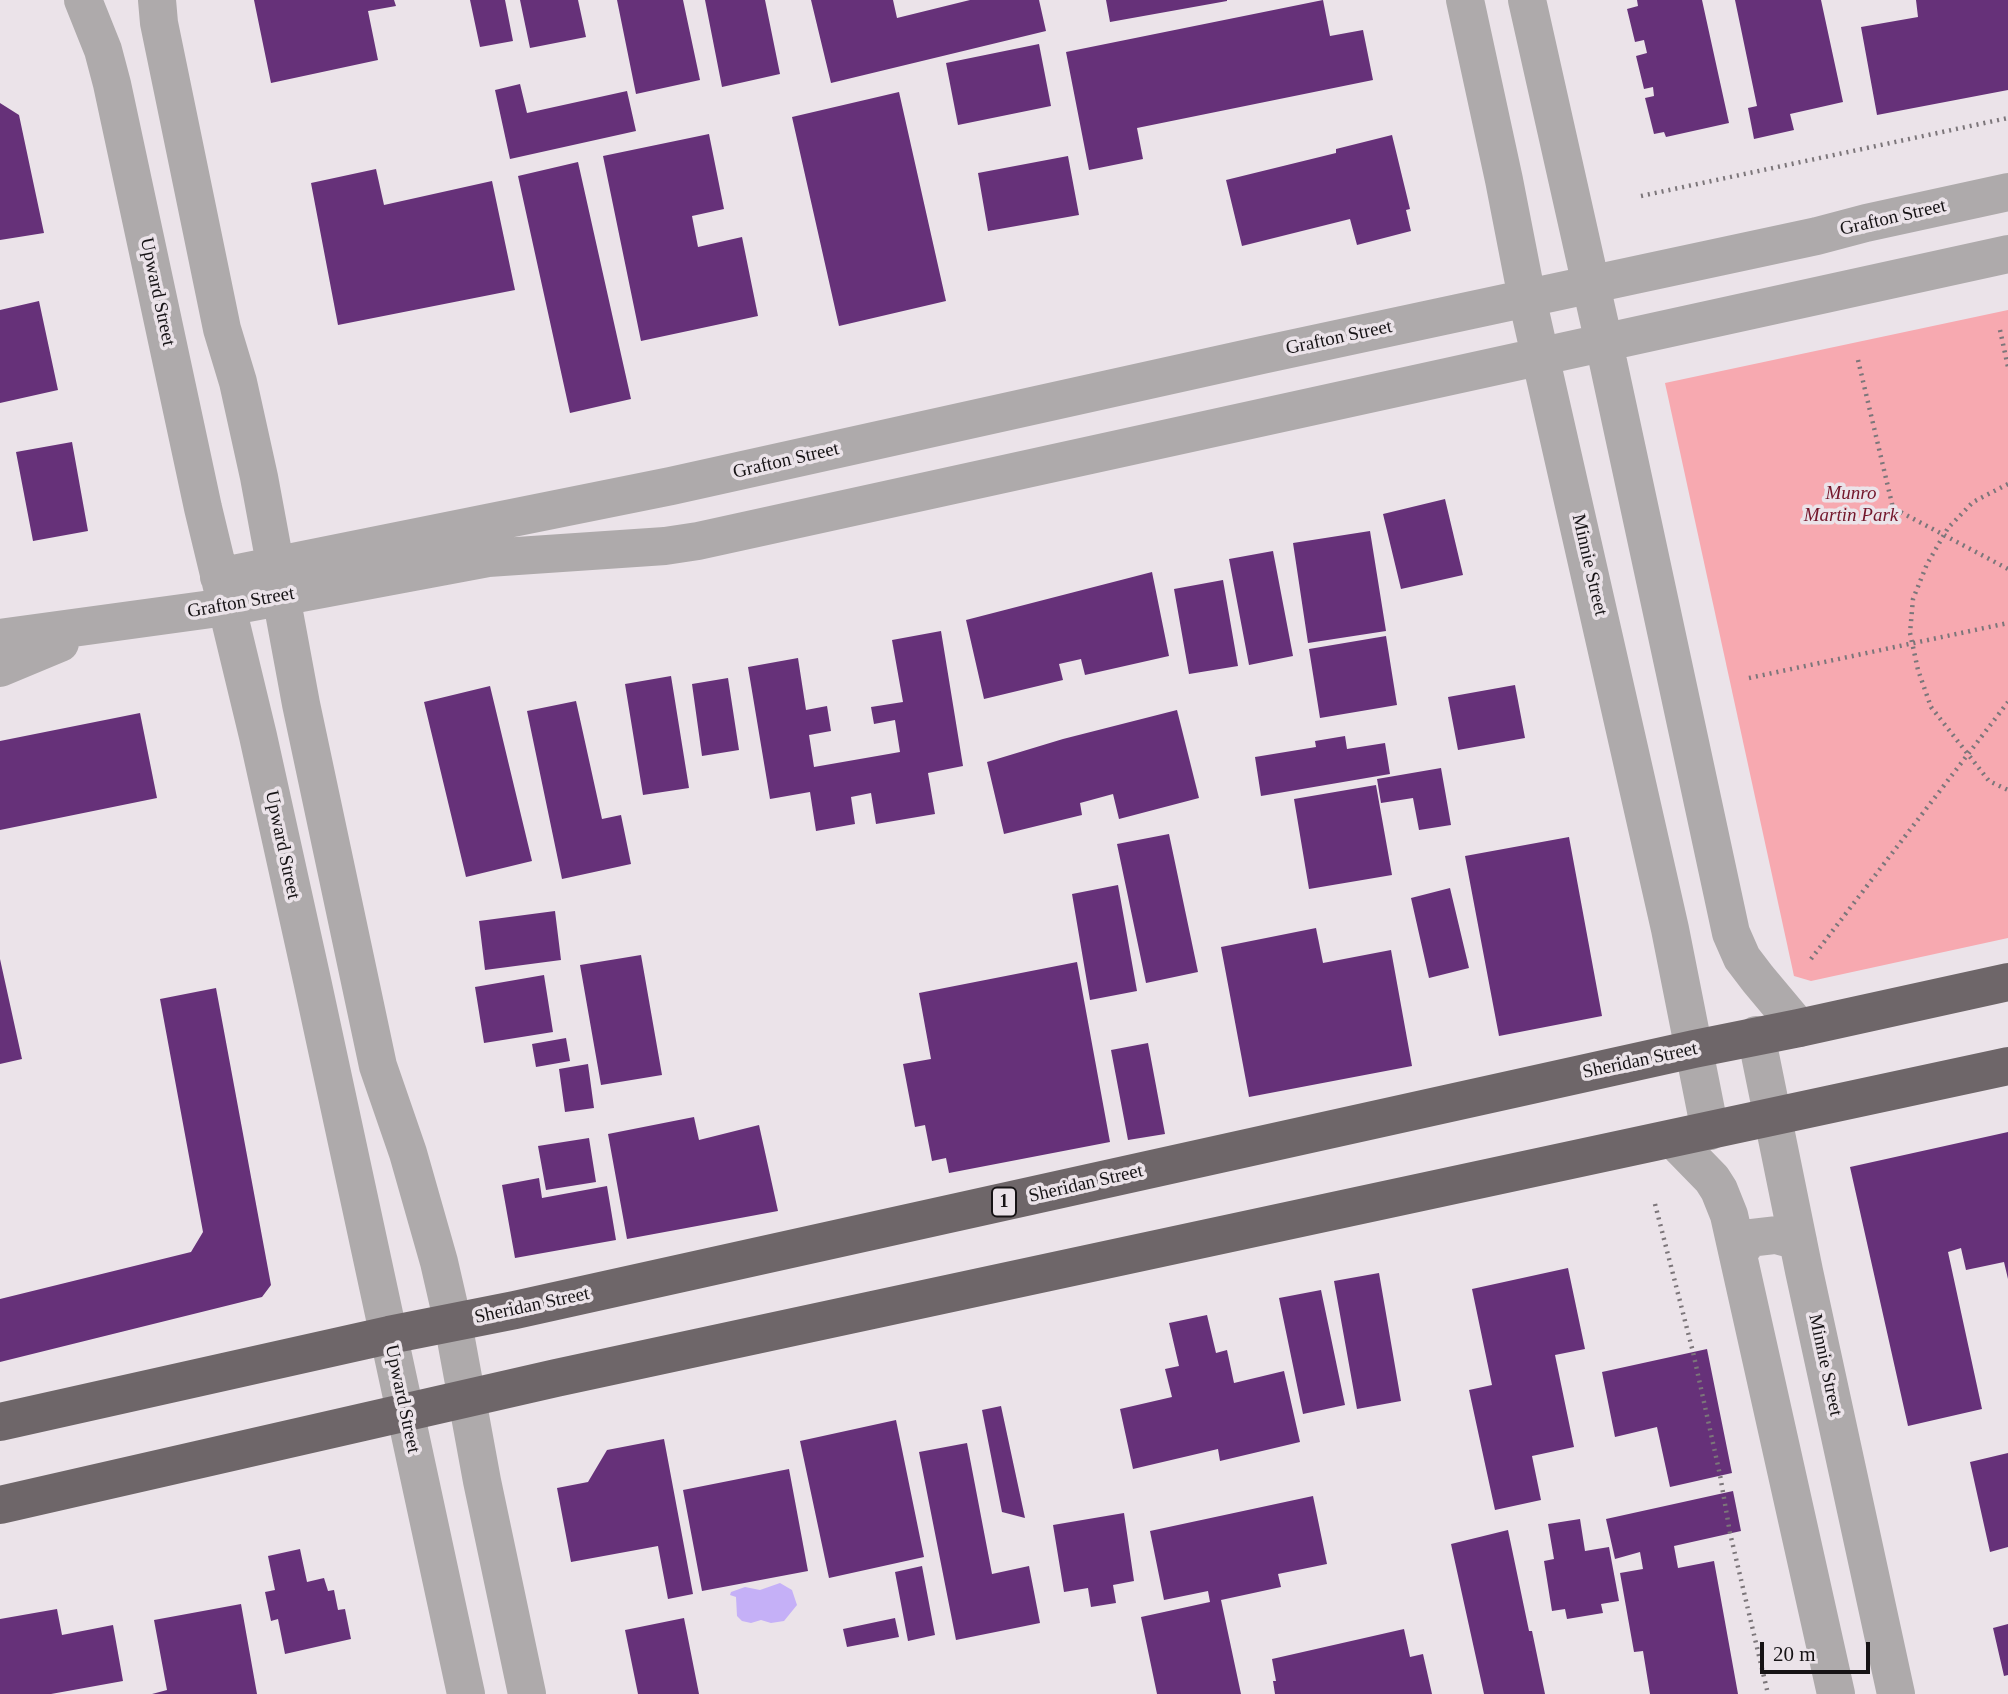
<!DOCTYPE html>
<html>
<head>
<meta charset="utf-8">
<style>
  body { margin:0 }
  #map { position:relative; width:2008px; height:1694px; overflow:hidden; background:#ebe3e9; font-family:"Times New Roman",serif }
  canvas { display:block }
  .scale { position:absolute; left:1760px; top:1642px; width:110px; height:32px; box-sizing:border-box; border:4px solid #161315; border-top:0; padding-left:9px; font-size:21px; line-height:24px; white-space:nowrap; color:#161315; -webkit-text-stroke:5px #ebe3e9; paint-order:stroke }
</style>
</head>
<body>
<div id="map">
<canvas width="2008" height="1694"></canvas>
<div class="scale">20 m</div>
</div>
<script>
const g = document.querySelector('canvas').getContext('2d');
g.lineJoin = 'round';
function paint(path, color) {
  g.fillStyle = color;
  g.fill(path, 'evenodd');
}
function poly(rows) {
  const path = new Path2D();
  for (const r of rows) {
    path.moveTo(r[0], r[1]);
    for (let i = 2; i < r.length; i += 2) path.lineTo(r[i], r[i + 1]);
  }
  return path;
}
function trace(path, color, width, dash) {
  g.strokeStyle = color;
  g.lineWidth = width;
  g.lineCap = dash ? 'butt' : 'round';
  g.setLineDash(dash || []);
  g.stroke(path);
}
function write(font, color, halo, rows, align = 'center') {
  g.font = font + ' "Times New Roman",serif';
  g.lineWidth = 7;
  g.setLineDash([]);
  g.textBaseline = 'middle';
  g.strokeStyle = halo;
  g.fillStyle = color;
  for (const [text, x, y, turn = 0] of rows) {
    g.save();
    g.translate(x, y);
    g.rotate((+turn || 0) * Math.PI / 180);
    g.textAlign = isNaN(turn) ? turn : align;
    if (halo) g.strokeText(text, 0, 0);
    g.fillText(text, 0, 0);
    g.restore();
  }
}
paint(poly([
  [2008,310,2008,938,1811,981,1794,976,1665,383]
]), '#f7a9b0');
paint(poly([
  [780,1583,792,1590,797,1605,784,1621,771,1623,761,1620,751,1623,742,1621,737,1616,736,1597,730,1595,731,1592,745,1587,760,1590]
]), '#c5b0f7');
paint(poly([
  [254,0,394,0,396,6,368,11,378,60,271,83],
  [470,0,505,0,513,41,480,47],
  [520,0,578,0,586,37,530,48],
  [617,0,683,0,700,80,636,94],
  [705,0,765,0,780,74,722,87],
  [811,0,893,0,897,18,970,0,1039,0,1046,31,831,83],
  [1106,0,1227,0,1227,1,1110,22],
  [1323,0,1330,36,1363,30,1373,80,1137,128,1143,159,1089,170,1066,52],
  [1637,0,1702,0,1729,123,1666,137,1664,132,1654,134,1645,98,1654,96,1653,87,1644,89,1636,56,1647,53,1644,40,1635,42,1627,9,1638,6],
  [1735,0,1821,0,1843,102,1790,114,1794,130,1754,139,1748,108,1757,106],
  [1916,0,2008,0,2008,90,1877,115,1861,27,1918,17],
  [1039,44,1051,106,958,125,946,63],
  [520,84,527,113,627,91,636,131,510,159,495,90],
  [899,92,946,301,839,326,792,117],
  [0,103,19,115,44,233,0,240],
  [709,134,724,209,692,216,698,247,742,237,758,316,641,341,603,156],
  [1392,135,1410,209,1406,210,1411,231,1357,245,1350,219,1242,246,1226,180,1336,153,1336,149],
  [1068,156,1079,215,988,231,978,173],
  [578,162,631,399,570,413,518,176],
  [376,169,384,205,492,181,515,290,338,325,311,183],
  [39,301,58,390,0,403,0,310],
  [72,442,88,531,33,541,16,452],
  [1445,499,1463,575,1401,589,1383,514],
  [1370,531,1386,631,1308,643,1293,543],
  [1273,551,1293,656,1249,665,1229,559],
  [1152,572,1169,656,1085,675,1081,659,1059,664,1063,680,984,699,966,620],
  [1223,580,1238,666,1189,674,1174,589],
  [941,631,963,766,928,773,935,814,876,824,871,793,851,797,855,824,816,831,810,792,770,799,748,667,798,658,806,710,827,706,831,731,809,735,814,767,900,752,895,720,874,724,871,707,903,702,892,640],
  [1386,636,1397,705,1320,718,1309,649],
  [671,676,689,788,643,795,625,684],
  [728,678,739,750,702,756,692,684],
  [1515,685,1525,738,1458,750,1448,697],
  [490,686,532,861,466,877,424,702],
  [576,701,602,819,621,815,631,864,562,879,527,711],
  [1177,710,1199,798,1119,819,1113,794,1080,803,1082,815,1004,834,987,762,1063,739],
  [140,713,157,798,0,830,0,741],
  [1345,736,1347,749,1385,743,1390,774,1261,796,1255,757,1316,747,1315,741],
  [1441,768,1451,825,1419,830,1413,798,1381,803,1377,779],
  [1376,785,1392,875,1309,889,1294,799],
  [1169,834,1198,972,1146,983,1117,844],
  [1569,837,1602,1016,1499,1036,1465,856],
  [1118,885,1137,991,1090,1000,1072,894],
  [1450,888,1469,968,1429,978,1411,898],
  [555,911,561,960,485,970,479,921],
  [1316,928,1323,963,1391,950,1412,1066,1249,1097,1221,947],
  [641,955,662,1075,601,1085,580,965],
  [0,959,22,1059,0,1064],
  [1077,962,1110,1142,949,1173,946,1158,932,1161,925,1125,915,1127,903,1064,931,1059,919,993],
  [544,975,553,1032,484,1043,475,987],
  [216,988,271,1285,262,1297,0,1362,0,1299,191,1252,203,1232,160,999],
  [566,1038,570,1061,536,1067,532,1044],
  [1148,1043,1165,1134,1128,1140,1111,1050],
  [588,1064,594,1108,565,1112,559,1069],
  [694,1117,699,1140,759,1125,778,1211,627,1239,608,1134],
  [2008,1132,2008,1279,2004,1262,1966,1270,1961,1248,1948,1252,1982,1409,1908,1426,1850,1167],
  [589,1138,596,1182,546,1190,538,1146],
  [539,1178,542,1198,607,1186,616,1240,515,1258,502,1185],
  [1568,1268,1585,1349,1555,1355,1574,1447,1532,1456,1541,1500,1495,1510,1469,1390,1492,1385,1472,1289],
  [1379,1273,1401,1401,1357,1409,1334,1281],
  [1321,1290,1345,1405,1303,1414,1279,1298],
  [1207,1315,1216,1353,1227,1350,1234,1383,1284,1371,1300,1442,1220,1461,1218,1449,1133,1469,1120,1409,1172,1397,1165,1369,1179,1366,1169,1323],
  [1707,1349,1732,1473,1670,1487,1657,1427,1615,1437,1602,1372],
  [1001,1406,1025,1518,1002,1512,982,1410],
  [896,1420,924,1557,829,1578,800,1441],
  [664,1439,693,1594,668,1599,658,1546,571,1562,557,1488,588,1482,607,1450],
  [967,1443,992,1574,1029,1566,1040,1623,956,1640,919,1452],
  [2008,1453,2008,1547,1990,1552,1970,1462],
  [789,1469,808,1571,702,1591,683,1490],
  [1733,1491,1741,1531,1674,1546,1678,1568,1714,1561,1738,1694,1650,1694,1643,1651,1634,1652,1620,1573,1643,1569,1640,1552,1615,1559,1606,1519],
  [1313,1496,1327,1564,1278,1574,1281,1587,1221,1600,1241,1694,1157,1694,1141,1617,1210,1602,1208,1591,1164,1600,1150,1531],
  [1124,1513,1134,1581,1113,1585,1116,1603,1091,1607,1088,1588,1064,1592,1053,1525],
  [1580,1519,1585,1551,1609,1547,1619,1601,1601,1604,1603,1613,1567,1619,1565,1609,1552,1611,1544,1561,1554,1559,1548,1524],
  [1508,1530,1529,1631,1532,1631,1545,1694,1484,1694,1451,1544],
  [300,1549,307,1582,324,1578,328,1591,334,1590,338,1610,345,1609,351,1639,285,1654,278,1619,271,1621,265,1592,275,1590,268,1556],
  [922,1566,935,1635,908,1641,895,1572],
  [241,1604,257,1694,152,1694,167,1690,154,1620],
  [57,1609,62,1635,113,1625,123,1681,51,1694,0,1694,0,1619],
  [684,1618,699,1694,638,1694,625,1630],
  [895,1618,899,1637,847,1647,843,1629],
  [2008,1624,2008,1675,2004,1676,1993,1628],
  [1404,1629,1410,1657,1423,1654,1432,1694,1275,1694,1273,1681,1276,1681,1272,1659]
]), '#663179');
trace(poly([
  [1641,196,2008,118],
  [2000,330,2008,367],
  [1858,360,1893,508,2008,569],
  [2008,484,1973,502,1948,528,1927,564,1913,599,1910,633,1918,670,1931,707,1989,781,2008,790],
  [1749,678,2008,623],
  [1811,959,2008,702],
  [1655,1204,1693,1352,1720,1475,1730,1533,1768,1694]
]), '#7c767a', 4.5, [2, 5]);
trace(poly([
  [83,0,103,50,112,84,203,508,258,736,312,980,466,1694],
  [157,0,159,23,222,329,238,382,259,477,301,704,378,1066,408,1153,439,1262,453,1323,482,1481,527,1694],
  [1465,0,1504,180,1527,298,1670,929,1710,1131],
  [1527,0,1604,343,1731,933,1742,958,1758,979,1799,1028],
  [219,577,671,486,1262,355,1817,236,1866,223,2008,192],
  [0,638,226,607,488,558,665,546,698,541,2008,254],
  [0,668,60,643],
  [1756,1035,1804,1271,1896,1694],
  [1673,1139,1712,1179,1719,1190,1729,1215,1836,1694],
  [1738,1253,1750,1238,1776,1235,1798,1241]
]), '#aeaaab', 38);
trace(poly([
  [0,1422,389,1335,515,1310,1694,1049,1799,1028,2008,982],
  [0,1505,556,1378,2008,1066]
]), '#6e6669', 38);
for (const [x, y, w] of [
  [1004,1202,24]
]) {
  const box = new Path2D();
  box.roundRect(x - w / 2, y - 14.5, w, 29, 5);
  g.fillStyle = '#ebe3e9';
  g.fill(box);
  trace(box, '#161315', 2);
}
write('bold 18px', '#161315', null, [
  ["1",1004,1202]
]);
write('19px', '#161315', '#ebe3e9', [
  ["Grafton Street",1893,218,-13],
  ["Upward Street",157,292,78],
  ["Grafton Street",1339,338,-12],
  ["Grafton Street",786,461,-13],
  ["Minnie Street",1589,565,77],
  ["Grafton Street",241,603,-10],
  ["Upward Street",282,845,78],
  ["Sheridan Street",1640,1061,-12],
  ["Sheridan Street",1086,1184,-13],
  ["Sheridan Street",532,1306,-12],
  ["Minnie Street",1825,1365,78],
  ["Upward Street",402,1399,78]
]);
write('italic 19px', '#73162b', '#ebe3e9', [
  ["Munro",1851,494],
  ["Martin Park",1851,516]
]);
</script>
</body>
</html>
